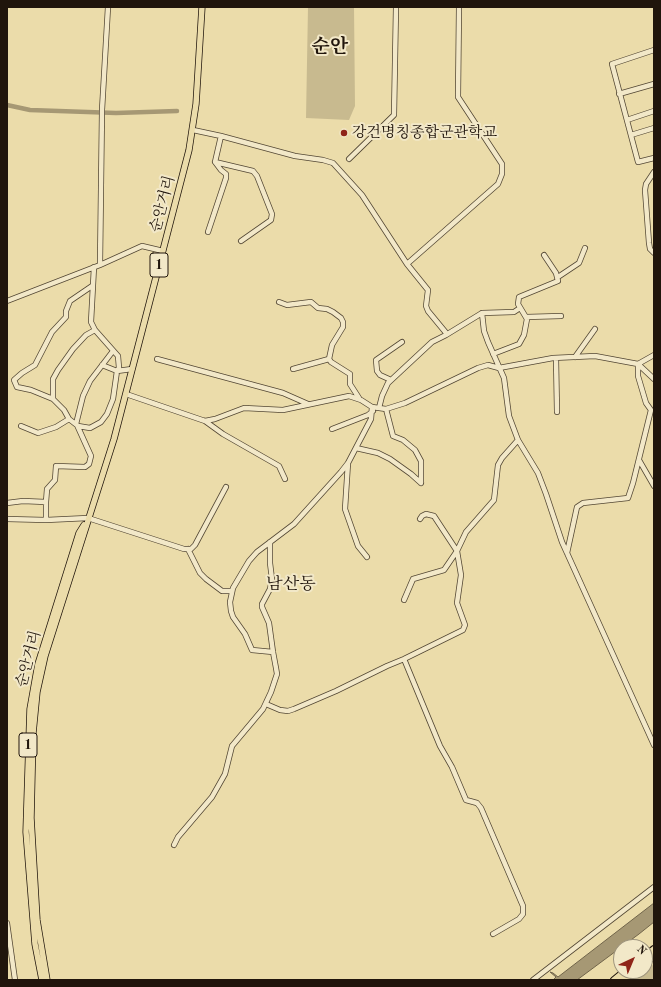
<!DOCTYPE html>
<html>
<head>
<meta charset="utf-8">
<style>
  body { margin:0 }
  #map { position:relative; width:661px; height:987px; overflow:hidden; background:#ebdcaa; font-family:"Old Standard TT",serif }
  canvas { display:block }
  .frame { position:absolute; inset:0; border:8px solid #20150c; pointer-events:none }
  .north { position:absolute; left:613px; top:939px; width:40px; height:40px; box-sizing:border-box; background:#f2e8c8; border:1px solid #9e947d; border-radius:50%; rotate:44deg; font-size:11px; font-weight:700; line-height:16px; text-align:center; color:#20150c }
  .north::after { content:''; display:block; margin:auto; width:14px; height:18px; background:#8f2418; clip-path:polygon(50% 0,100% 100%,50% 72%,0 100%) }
</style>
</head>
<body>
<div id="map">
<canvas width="661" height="987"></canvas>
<div class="frame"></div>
<div class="north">N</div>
</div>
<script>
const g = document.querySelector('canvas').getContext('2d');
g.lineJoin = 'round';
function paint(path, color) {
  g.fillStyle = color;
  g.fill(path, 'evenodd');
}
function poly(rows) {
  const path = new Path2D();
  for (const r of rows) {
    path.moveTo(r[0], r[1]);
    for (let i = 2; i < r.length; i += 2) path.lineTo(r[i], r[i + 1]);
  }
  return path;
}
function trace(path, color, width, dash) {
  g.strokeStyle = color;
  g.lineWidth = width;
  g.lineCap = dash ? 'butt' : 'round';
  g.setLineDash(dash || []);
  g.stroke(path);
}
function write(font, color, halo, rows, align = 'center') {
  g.font = font + ' "Old Standard TT","Noto Serif KR",serif';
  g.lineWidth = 4;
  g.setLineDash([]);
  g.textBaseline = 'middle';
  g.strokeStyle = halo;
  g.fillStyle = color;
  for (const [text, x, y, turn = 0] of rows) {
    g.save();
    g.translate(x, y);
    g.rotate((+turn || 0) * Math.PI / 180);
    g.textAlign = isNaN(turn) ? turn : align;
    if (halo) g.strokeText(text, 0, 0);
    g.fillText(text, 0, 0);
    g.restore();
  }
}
paint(poly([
  [308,7,354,7,355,106,349,120,306,118],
  [654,964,654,980,633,980,645,971]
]), '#c8ba8f');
const water = poly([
  [654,903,654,922,639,934,577,980,553,980,556,977,550,972,553,973,558,977,654,903]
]);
paint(water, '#a69874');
trace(water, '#70644a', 1);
trace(poly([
  [7,105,30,110,116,113,177,111]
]), '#a69874', 4.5);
const minor = poly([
  [654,50,612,64,638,162,654,158],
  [619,94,654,84],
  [627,120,654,111],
  [193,130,221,136,215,162,253,171,257,176,272,214,271,220,241,241],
  [631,135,654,128],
  [221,136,295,156,323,160,333,163,362,195,407,264],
  [349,159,394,115,396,7],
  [654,172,646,184,645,190,649,243,650,249,654,253],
  [208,232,226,178,226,174,221,170,215,162],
  [100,265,102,110,108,7],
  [558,277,579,263,585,248],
  [7,301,100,265,142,246,163,251],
  [279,302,287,305,311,302,318,308,327,309,333,312,341,318,343,322,343,327,332,345,329,359,331,362,350,374,350,384,359,398],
  [482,313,484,331,488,342,504,378,509,416,518,440,538,473,546,494,562,542,654,745],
  [526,317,561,316],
  [447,334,428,311,426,306,428,290,407,264,498,184,502,174,502,164,458,97,459,7],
  [493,354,519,344,524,335,527,319,518,304,519,297,558,281,556,273,544,255],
  [575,357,595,329],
  [556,358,557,412],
  [157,359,283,393,308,404],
  [638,364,654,379],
  [102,365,117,371,132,369],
  [293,369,329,359],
  [391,380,380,375,377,371,376,360,402,342],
  [126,394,205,421,215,419,244,408,283,410,349,396,361,400,372,407,386,409,405,403,478,368,488,365,499,368,553,358,595,356,638,364,654,355],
  [53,399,53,379,58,370,73,349,86,335,95,330],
  [379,408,382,396,388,383,432,342,446,335,482,313,514,312,520,308],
  [386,409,393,436,403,440,415,450,421,461,421,483],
  [69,419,78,426,90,428,101,422,107,414,113,399,117,371,119,368,118,356,95,330,91,322,94,267],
  [205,421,223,434,279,466,285,479],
  [76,424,83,396,90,381,113,351],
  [21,426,38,433,56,427,69,419,64,410,53,399,31,390,17,387,14,380,22,373,35,365,52,332,66,317,66,311,70,301,92,286],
  [332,429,368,415,373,411],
  [356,448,378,453,390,459,411,474,421,483],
  [639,460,654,486],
  [348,463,345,509,358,546,367,557],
  [46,502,47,489,55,480,56,466,85,467,89,464,91,456,77,425],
  [7,503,23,501,46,502,46,520],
  [7,519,46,520,88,518,184,549,191,549,195,545,226,487],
  [188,549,200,573,206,579,222,591,232,591],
  [567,553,577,507,583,503,628,498,633,483,651,410,646,403,638,376,638,364],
  [404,600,413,579,444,570,457,551,466,532,494,500,498,465,502,458,518,440],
  [273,652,252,650,245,634,233,617,231,611,230,602,233,588,249,561,257,552,294,524,341,472,348,463,371,419,372,407],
  [404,659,440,746,452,767,466,800,477,803,481,808,523,906,523,914,519,919,493,934],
  [266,704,280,710,288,711,294,709,336,691,387,666,404,659,463,630,465,625,457,603,461,575,457,551,434,516,426,514,422,516,420,519],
  [174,845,178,837,212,797,225,774,232,746,263,709,271,692,277,674,276,668,273,652,269,623,262,607,262,604,270,589,272,579,270,563,270,542],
  [7,923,15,980],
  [533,980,654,887]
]);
const major = poly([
  [42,980,35,944,26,832,30,709,38,664,79,533,84,525],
  [47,980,37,920,31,818,33,733,37,692,45,656,114,439,189,150,196,104,202,7]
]);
const highway = poly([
  [645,956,654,949],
  [645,963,654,956],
  [614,980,625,971],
  [623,980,635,971]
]);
trace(minor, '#534734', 6);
trace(major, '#20150c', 7);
trace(highway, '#20150c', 8);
trace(minor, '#f2e8c8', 4.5);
trace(major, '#ebdcaa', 5.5);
trace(highway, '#ebdcaa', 6);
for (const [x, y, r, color] of [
  [344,133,4,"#8f2418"]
]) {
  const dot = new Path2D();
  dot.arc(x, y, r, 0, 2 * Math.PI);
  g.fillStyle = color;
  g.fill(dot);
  trace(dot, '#f2e8c8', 1.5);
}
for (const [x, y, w] of [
  [159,265,18],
  [28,745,18]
]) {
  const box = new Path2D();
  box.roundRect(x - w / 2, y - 12, w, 24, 3);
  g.fillStyle = '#f2e8c8';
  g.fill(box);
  trace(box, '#20150c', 1);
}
write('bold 14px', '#20150c', null, [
  ["1",159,265],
  ["1",28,745]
]);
write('15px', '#20150c', '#f2e8c8', [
  ["강건명칭종합군관학교",352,133]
], 'left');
write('15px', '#20150c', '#f2e8c8', [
  ["순안거리",163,204,-75],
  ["순안거리",29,659,-75]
]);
write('17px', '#20150c', '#f2e8c8', [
  ["남산동",291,585]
]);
write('bold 19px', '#20150c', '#f2e8c8', [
  ["순안",330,47]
]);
</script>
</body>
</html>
